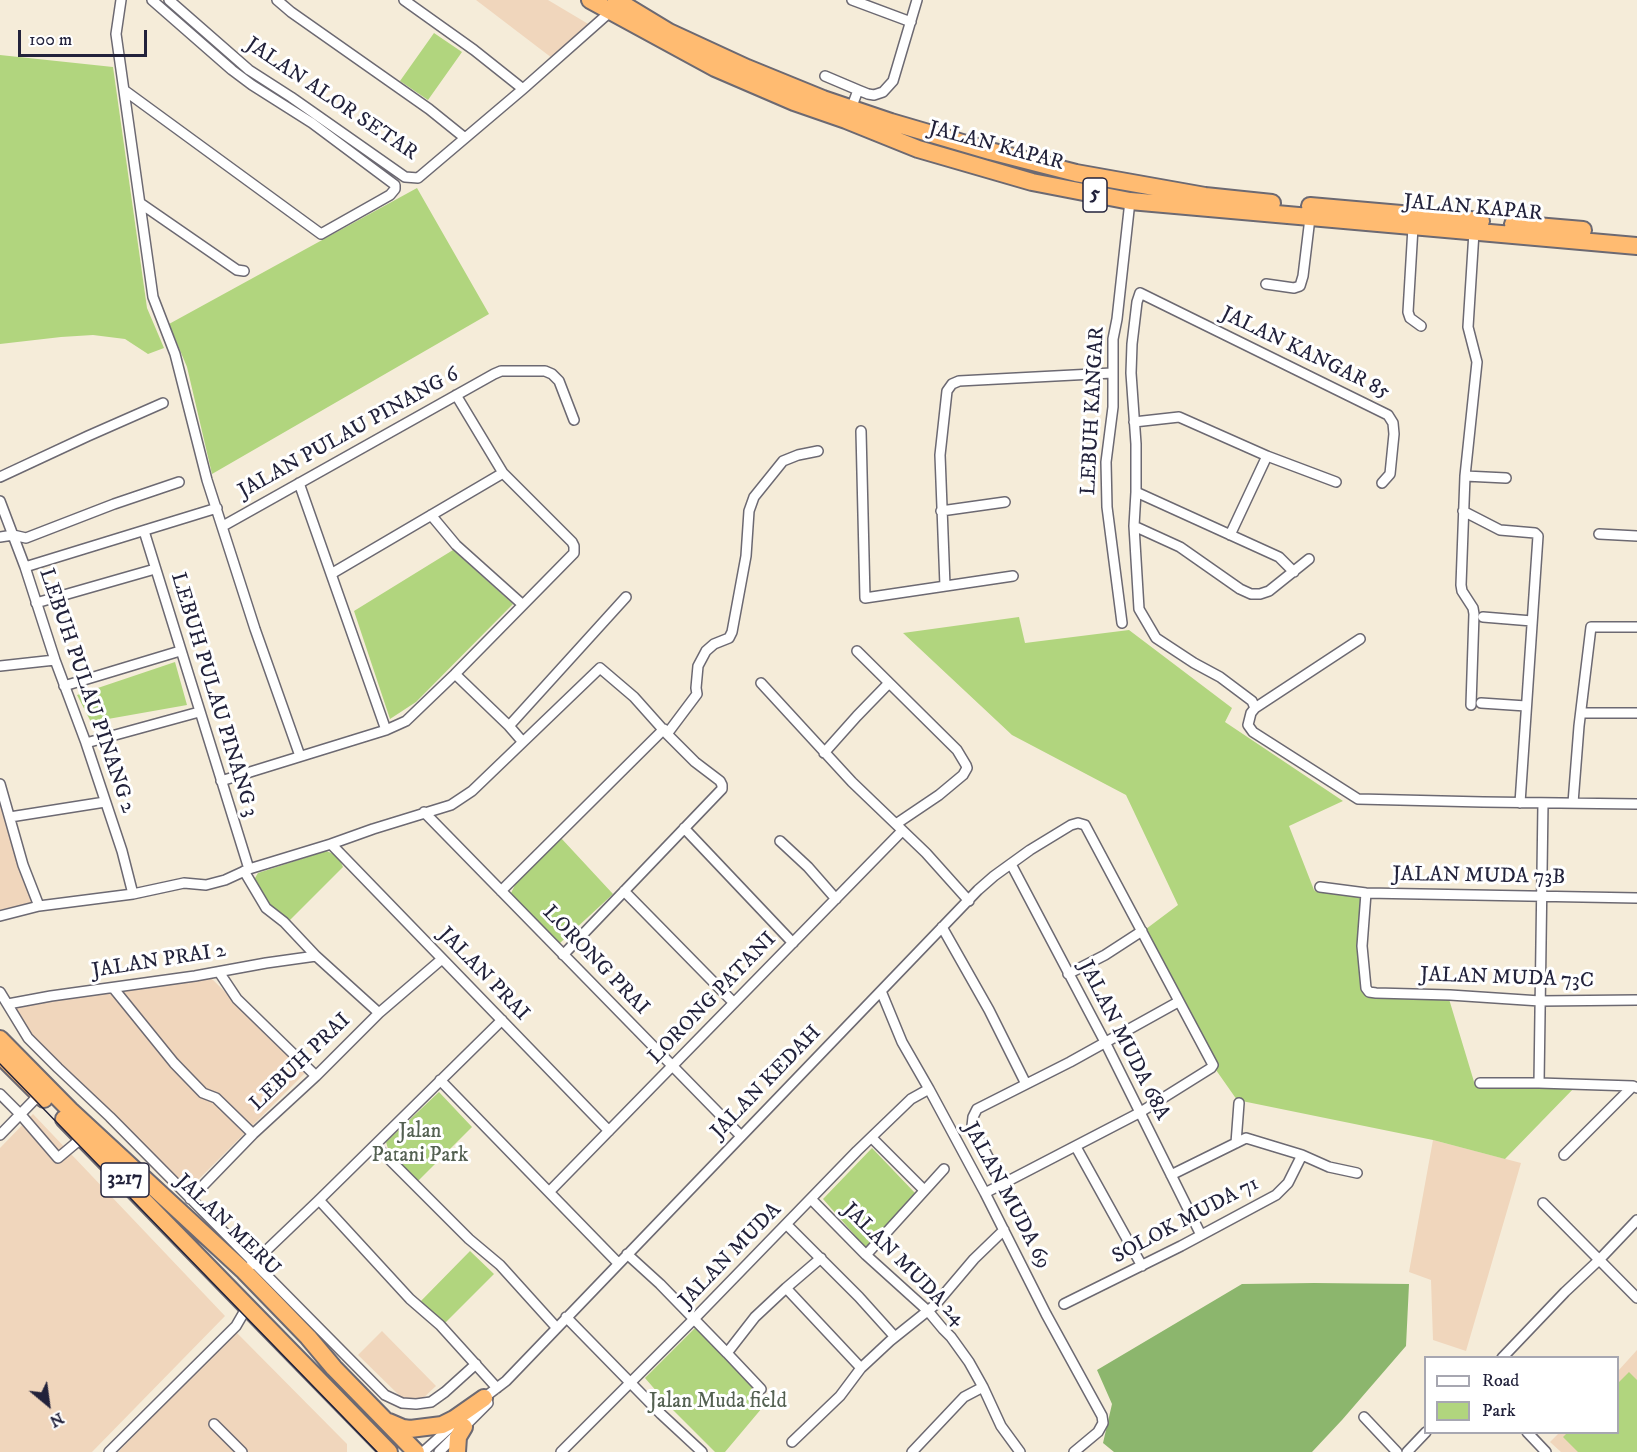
<!DOCTYPE html>
<html>
<head>
<meta charset="utf-8">
<style>
  body { margin:0 }
  #map { position:relative; width:1637px; height:1452px; overflow:hidden; background:#f5ecd9; font-family:"IM FELL DW Pica",serif }
  canvas { display:block }
  .legend { position:absolute; left:1424px; top:1356px; width:195px; height:78px; box-sizing:border-box; background:#fff; border:2px solid #a7a7b1; margin:0; padding:8px 10px; list-style:none; font-size:18px; color:#22223b }
  .legend li { display:flex; align-items:center; gap:12px; height:30px }
  .legend b { width:30px; border:2px solid #a7a7b1 }
  .north { position:absolute; left:18px; top:1374px; width:60px; height:60px; -webkit-text-stroke:4px #fff; paint-order:stroke; rotate:151deg; font-size:16px; font-weight:700; line-height:24px; text-align:center; color:#22223b }
  .north::after { content:''; display:block; margin:auto; width:21px; height:27px; background:#22223b; clip-path:polygon(50% 0,100% 100%,50% 72%,0 100%) }
  .scale { position:absolute; left:18px; top:30px; width:129px; height:27px; box-sizing:border-box; border:3px solid #22223b; border-top:0; padding-left:8px; font-size:18px; line-height:21px; white-space:nowrap; color:#22223b; -webkit-text-stroke:4px #fff; paint-order:stroke }
</style>
</head>
<body>
<div id="map">
<canvas width="1637" height="1452"></canvas>
<ul class="legend">
<li><b style="height:8px;background:#fff"></b>Road</li>
<li><b style="height:16px;background:#b1d57e"></b>Park</li>
</ul>
<div class="north">N</div>
<div class="scale">100 m</div>
</div>
<script>
const g = document.querySelector('canvas').getContext('2d');
g.lineJoin = 'round';
function paint(path, color) {
  g.fillStyle = color;
  g.fill(path, 'evenodd');
}
function poly(rows) {
  const path = new Path2D();
  for (const r of rows) {
    path.moveTo(r[0], r[1]);
    for (let i = 2; i < r.length; i += 2) path.lineTo(r[i], r[i + 1]);
  }
  return path;
}
function trace(path, color, width, dash) {
  g.strokeStyle = color;
  g.lineWidth = width;
  g.lineCap = dash ? 'butt' : 'round';
  g.setLineDash(dash || []);
  g.stroke(path);
}
function write(font, color, halo, rows, align = 'center') {
  g.font = font + ' "IM FELL DW Pica",serif';
  g.lineWidth = 6;
  g.setLineDash([]);
  g.textBaseline = 'middle';
  g.strokeStyle = halo;
  g.fillStyle = color;
  for (const [text, x, y, turn = 0] of rows) {
    g.save();
    g.translate(x, y);
    g.rotate((+turn || 0) * Math.PI / 180);
    g.textAlign = isNaN(turn) ? turn : align;
    if (halo) g.strokeText(text, 0, 0);
    g.fillText(text, 0, 0);
    g.restore();
  }
}
paint(poly([
  [476,0,548,0,590,25,552,58],
  [0,797,34,902,0,910],
  [210,977,306,1072,187,1191,28,1031,13,1007],
  [33,1114,225,1316,92,1452,0,1452,0,1148],
  [1433,1140,1521,1163,1466,1351,1433,1340,1431,1280,1409,1272],
  [382,1331,436,1386,421,1400,403,1399,358,1355],
  [236,1332,347,1444,347,1452,118,1452],
  [1637,1350,1637,1452,1561,1452,1550,1442,1559,1433,1618,1432,1618,1371]
]), '#f0d6bc');
paint(poly([
  [434,33,462,52,428,100,400,81],
  [0,55,113,67,147,308,164,348,148,354,125,339,93,335,61,337,0,344],
  [417,188,489,314,212,474,187,367,169,324],
  [453,550,513,604,416,702,390,719,354,611],
  [1019,617,1025,643,1129,630,1232,708,1225,722,1343,801,1289,826,1314,890,1317,892,1361,896,1365,988,1449,999,1475,1085,1576,1086,1505,1159,1433,1140,1237,1100,1216,1070,1142,932,1178,905,1126,795,1012,735,903,633],
  [175,662,187,705,91,722,77,695],
  [561,838,613,894,560,943,510,895,516,883],
  [326,851,334,854,340,860,343,867,288,922,272,908,261,894,255,884,255,878,258,873],
  [439,1092,472,1127,417,1182,389,1152,386,1142],
  [872,1148,915,1193,866,1248,823,1199],
  [470,1251,494,1274,440,1328,417,1305],
  [695,1328,762,1395,762,1408,725,1452,715,1452,671,1408,645,1378],
  [1629,1372,1637,1380,1637,1452,1578,1452,1563,1437,1567,1433,1618,1432,1618,1383]
]), '#b1d57e');
paint(poly([
  [1314,1283,1409,1284,1406,1346,1342,1420,1312,1452,1114,1452,1103,1443,1112,1404,1097,1370,1242,1284]
]), '#8cb66d');
const minor = poly([
  [121,0,116,34,153,297,175,354,207,480,255,629,300,756],
  [169,0,249,70,291,97,405,177,418,178,523,89,610,12],
  [277,0,291,12,429,109,465,138],
  [404,0,474,50,523,89],
  [852,0,911,22],
  [825,76,858,90,851,109],
  [124,90,321,234,383,199,390,195,395,189,395,185,312,123,252,85,232,70,152,0],
  [858,90,868,94,874,95,883,92,893,81,917,0],
  [140,203,237,270,244,271],
  [1413,227,1408,312,1410,318,1421,326],
  [1266,284,1294,288,1300,286,1303,276,1310,218],
  [1140,293,1137,302,1132,344,1131,373,1136,444,1136,492,1134,526,1139,609,1156,638,1194,663,1220,677,1252,701,1255,708,1251,713,1248,725,1253,732,1358,799,1483,802,1637,804],
  [1140,293,1388,415,1393,423,1394,434,1390,474,1382,483],
  [1134,422,1179,417,1267,456,1336,482],
  [861,431,865,598,1013,576],
  [1465,476,1506,478],
  [0,477,88,436,163,403],
  [299,483,386,730],
  [1136,492,1279,557,1294,572],
  [0,501,25,567,55,660,86,743,122,851,133,894],
  [941,511,1005,502],
  [1463,511,1500,530,1535,533,1538,536,1520,803],
  [431,515,456,545,523,605],
  [223,526,494,374,501,371,545,371,552,374,559,381,574,420],
  [1134,526,1180,547,1240,589,1251,594,1260,594,1269,591,1309,559],
  [144,531,249,869],
  [1599,534,1637,536],
  [1230,535,1267,456],
  [0,537,13,535,26,538,114,504,179,482],
  [25,567,217,508],
  [331,574,503,473],
  [945,586,940,455,947,391,952,384,959,381,1112,373],
  [36,603,155,569],
  [1483,617,1532,621],
  [1122,623,1107,507,1106,462,1113,407,1113,339,1117,319,1130,201],
  [857,651,957,750,966,765,967,768,963,775,939,795,896,824],
  [0,666,55,660],
  [455,674,509,726,522,741],
  [761,683,852,782,926,853,969,901],
  [64,686,180,651],
  [1481,703,1526,706],
  [1471,705,1474,614,1473,608,1462,591,1461,585,1465,476,1477,362,1468,327,1474,232],
  [1255,708,1360,639],
  [1581,713,1637,713],
  [509,726,626,597],
  [667,734,697,694,696,688,698,666,706,651,714,644,729,638,732,632,746,556,749,511,754,497,783,461,798,455,818,451],
  [86,743,199,712],
  [824,753,857,716,889,683],
  [221,781,386,730,406,721,455,674,574,553,574,546,572,542,503,473,456,395],
  [0,784,23,865,39,906],
  [1573,803,1579,726,1591,627,1637,627],
  [424,812,741,1136],
  [10,817,105,802],
  [684,828,793,943],
  [780,841,808,867,836,899],
  [331,844,609,1131],
  [1011,864,1105,1042,1201,1235],
  [244,871,266,908,284,922,316,956,379,1013],
  [1320,887,1366,893,1637,898],
  [501,891,664,729],
  [624,891,734,1003],
  [1366,893,1362,946,1366,988,1369,992,1376,993,1450,995,1540,1001,1637,1000],
  [0,916,39,906,133,894,184,883,206,885,225,880,249,869,331,844,373,829,451,805,472,791,600,668,634,697,667,734,695,762,720,781,722,785,722,789,563,955],
  [942,927,989,1010,1026,1084],
  [219,972,237,999,316,1076],
  [1068,974,1105,955,1142,931],
  [114,989,174,1063,203,1093,216,1098,253,1134],
  [881,991,902,1042,929,1089,985,1193,1046,1314,1102,1416,1103,1423,1098,1432,1074,1452],
  [0,992,28,1038,58,1068,110,1117,385,1395,402,1403,416,1404,431,1402,445,1392,476,1364],
  [8,1004,51,996,195,976,266,963,316,956],
  [440,1080,618,1263],
  [1480,1083,1539,1083,1633,1086,1637,1088],
  [1539,1083,1543,803],
  [0,1094,21,1115,58,1158,83,1137],
  [0,1135,39,1095],
  [872,1138,924,1190],
  [1236,1143,1239,1103],
  [375,1145,469,1239,500,1265,556,1327],
  [1076,1147,1142,1266],
  [1564,1155,1633,1086],
  [1171,1175,1246,1138,1302,1155,1329,1167,1357,1173],
  [1002,1184,972,1126,973,1117,977,1109,1070,1062,1178,1002],
  [549,1192,902,831],
  [190,1199,253,1134,316,1076,379,1013,442,959],
  [811,1199,866,1255,928,1311,943,1329,951,1337,969,1362,983,1387,1001,1426,1020,1452],
  [319,1200,410,1299,440,1325,497,1388],
  [1543,1203,1637,1298],
  [787,1225,859,1297,895,1337],
  [627,1254,660,1284,727,1353,755,1317,786,1288,821,1258],
  [866,1255,944,1169],
  [250,1266,319,1200,502,1020],
  [786,1288,861,1368,840,1396,792,1442],
  [1064,1304,1181,1246,1276,1195,1288,1183,1302,1155],
  [566,1317,661,1414,702,1452],
  [727,1353,761,1389],
  [1502,1358,1565,1292,1599,1260,1637,1220],
  [861,1368,890,1341,935,1305,974,1259,1004,1230],
  [481,1400,506,1381,978,890,994,876,1030,850,1071,825,1078,823,1085,825,1213,1065,1211,1068,1139,1113,985,1193],
  [1364,1417,1397,1452],
  [214,1424,242,1452],
  [1527,1432,1546,1452],
  [109,1452,236,1326,247,1307],
  [423,1452,453,1425],
  [439,1452,488,1403],
  [561,1452,693,1320,857,1151,911,1099,929,1089],
  [912,1452,964,1397,983,1387],
  [1407,1452,1426,1432]
]);
const trunk = poly([
  [590,0,715,68,794,102,846,120,918,149,1032,182,1130,201,1637,246],
  [616,0,669,32,747,68,823,99,891,122,990,151,1076,173,1205,196,1272,203],
  [1310,206,1481,221],
  [1513,224,1583,230],
  [0,1039,70,1110,244,1271,308,1337,334,1368,416,1452],
  [0,1055,44,1099],
  [64,1119,389,1452],
  [389,1422,403,1428,410,1429,442,1425,454,1419,484,1398],
  [457,1452,458,1437,464,1427]
]);
trace(minor, '#6c6972', 12);
trace(trunk, '#6c6972', 20);
trace(minor, '#fff', 9);
trace(trunk, '#ffbb71', 16);
trace(poly([
  [0,1064,377,1452]
]), '#22223b', 1.5);
for (const [x, y, w] of [
  [1095,195,24],
  [125,1180,48]
]) {
  const box = new Path2D();
  box.roundRect(x - w / 2, y - 17, w, 34, 4.5);
  g.fillStyle = '#fff';
  g.fill(box);
  trace(box, '#22223b', 1.5);
}
write('bold 20px', '#22223b', null, [
  ["5",1095,195],
  ["3217",125,1180]
]);
write('21px', '#22223b', '#fff', [
  ["JALAN ALOR SETAR",331,100,34],
  ["JALAN KAPAR",996,147,15],
  ["JALAN KAPAR",1473,209,5],
  ["JALAN KANGAR 85",1305,354,26],
  ["LEBUH KANGAR",1094,411,-87],
  ["JALAN PULAU PINANG 6",349,434,-29],
  ["LEBUH PULAU PINANG 2",86,691,71],
  ["LEBUH PULAU PINANG 3",213,695,73],
  ["JALAN MUDA 73B",1479,877,1],
  ["LORONG PRAI",595,961,46],
  ["JALAN PRAI 2",159,962,-9],
  ["JALAN PRAI",483,975,46],
  ["JALAN MUDA 73C",1507,979,2],
  ["LORONG PATANI",713,999,-46],
  ["JALAN MUDA 68A",1123,1041,63],
  ["LEBUH PRAI",301,1063,-44],
  ["JALAN KEDAH",767,1083,-46],
  ["JALAN MUDA 69",1006,1196,62],
  ["SOLOK MUDA 71",1186,1221,-28],
  ["JALAN MERU",227,1226,44],
  ["JALAN MUDA",731,1256,-46],
  ["JALAN MUDA 24",903,1265,45]
]);
write('21px', '#546152', '#fff', [
  ["Jalan",420,1133],
  ["Patani Park",420,1157],
  ["Jalan Muda field",718,1403]
]);
</script>
</body>
</html>
